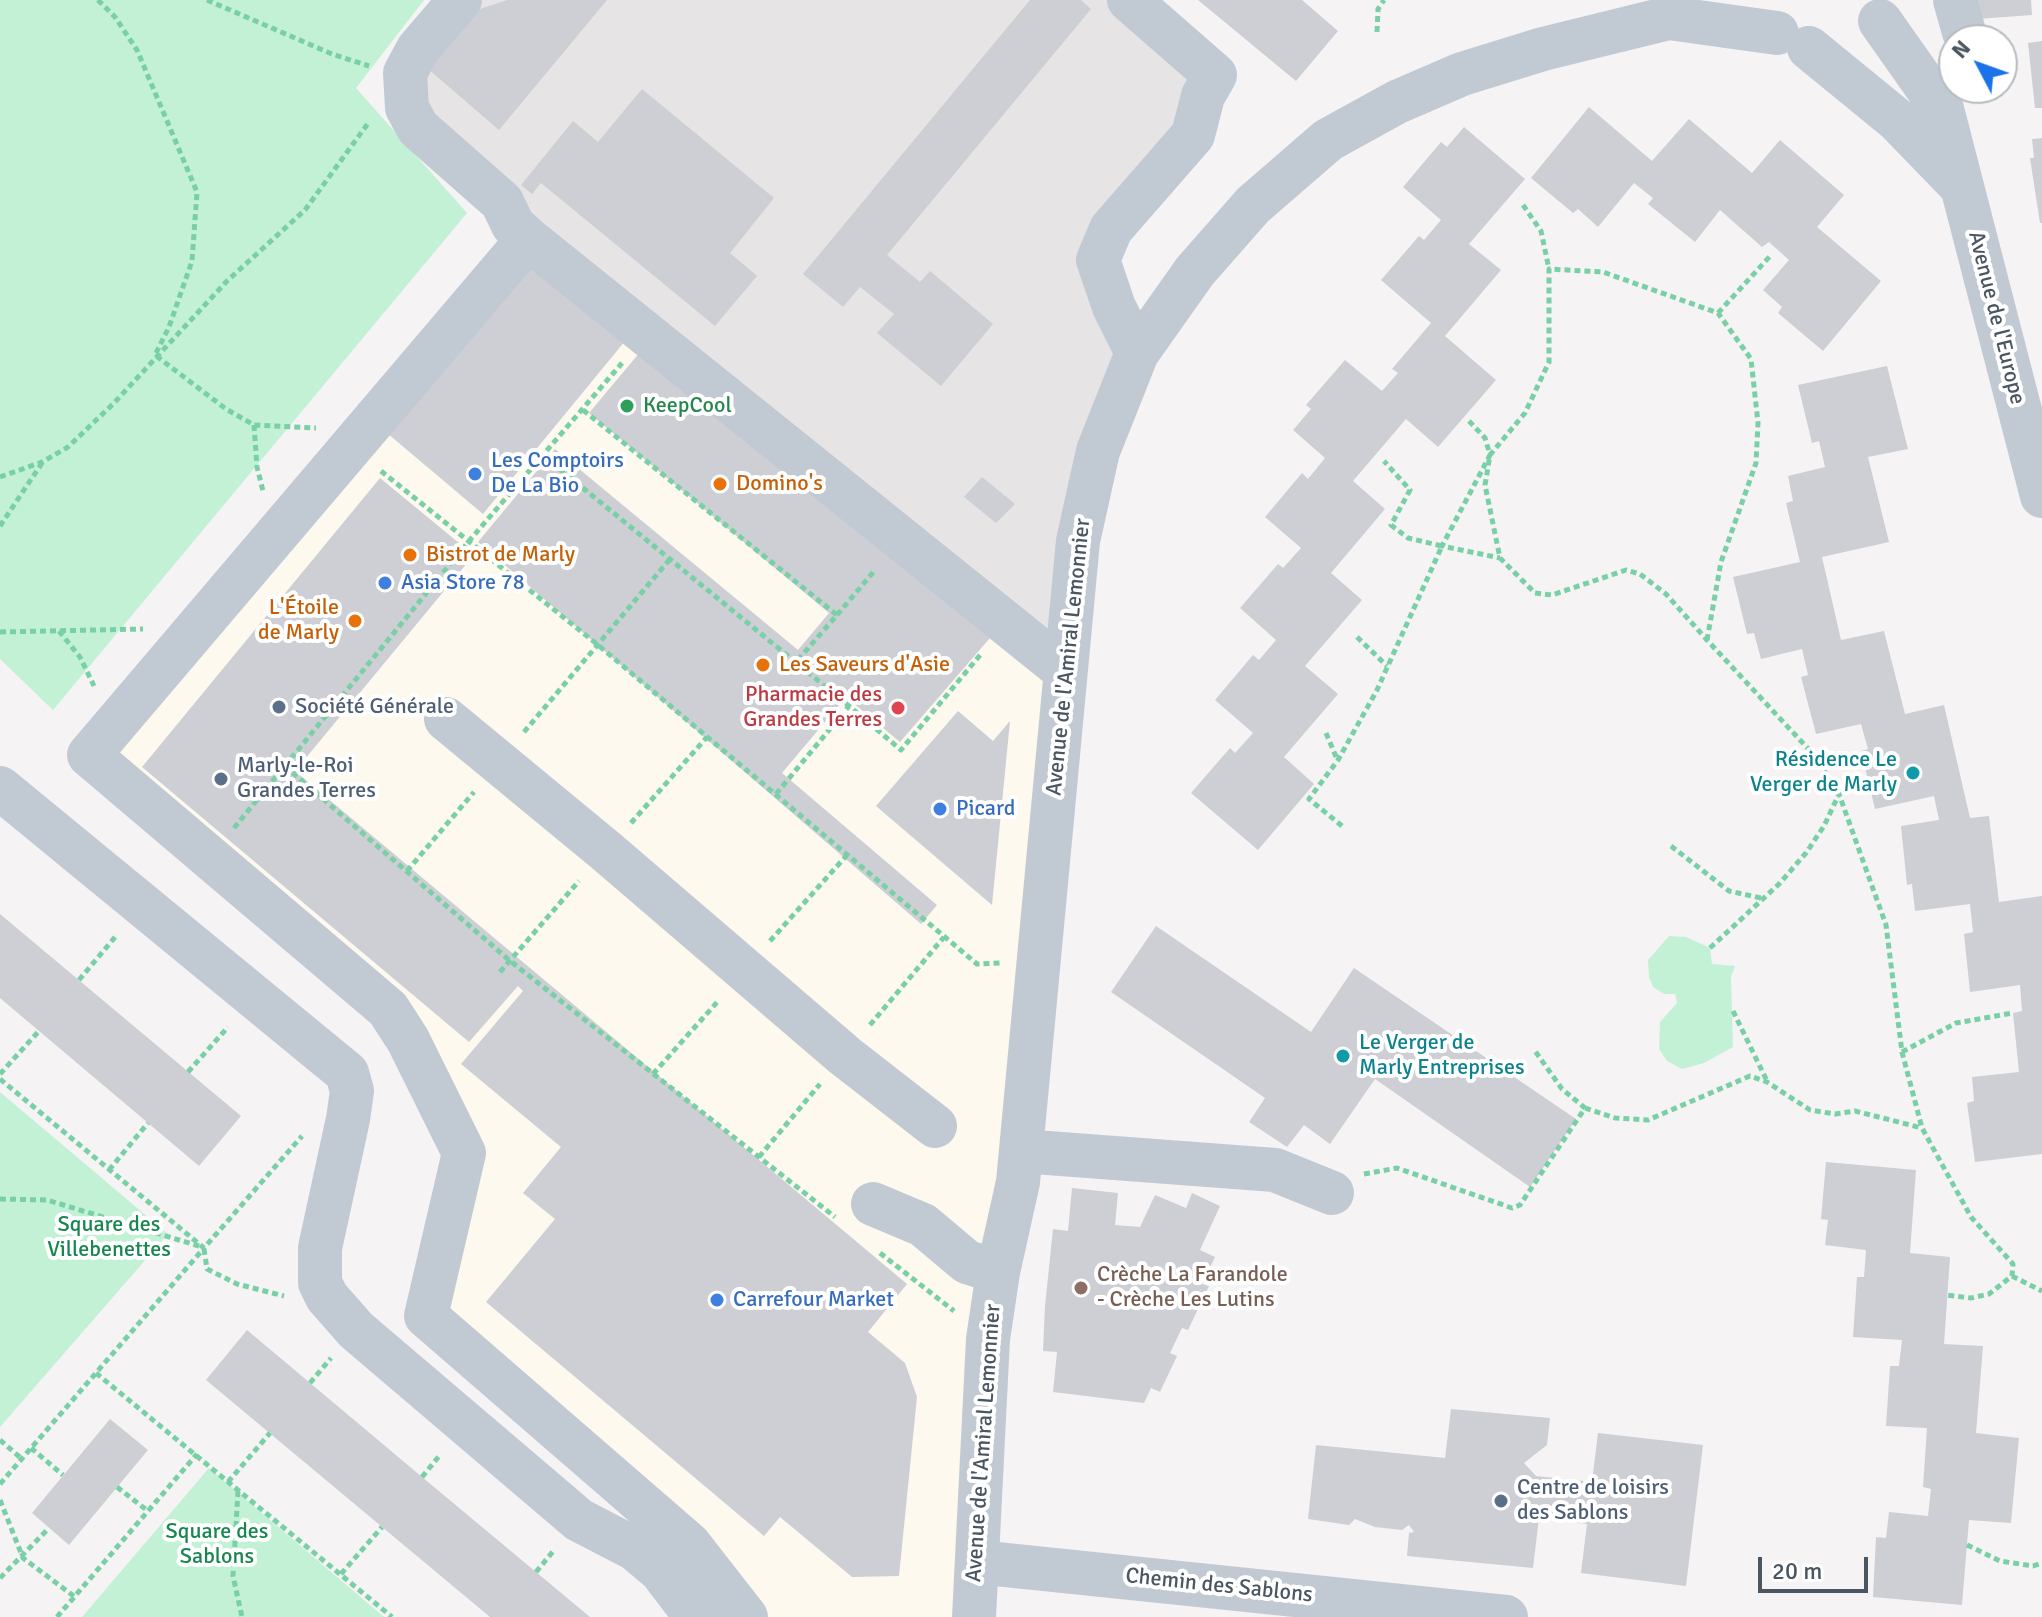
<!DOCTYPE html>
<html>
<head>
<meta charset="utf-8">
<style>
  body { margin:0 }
  #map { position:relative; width:2042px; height:1617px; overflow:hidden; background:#f5f3f3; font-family:Signika,sans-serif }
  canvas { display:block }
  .north { position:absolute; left:1938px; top:24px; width:80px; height:80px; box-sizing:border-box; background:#fff; border:2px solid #b7bbc0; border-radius:50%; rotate:311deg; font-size:22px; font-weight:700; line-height:32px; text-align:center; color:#4a5661 }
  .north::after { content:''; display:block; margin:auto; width:28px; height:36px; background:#1a73e8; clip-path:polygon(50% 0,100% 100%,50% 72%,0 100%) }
  .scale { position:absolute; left:1758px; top:1557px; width:110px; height:36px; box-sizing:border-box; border:4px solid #4a5661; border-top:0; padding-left:10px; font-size:24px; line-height:28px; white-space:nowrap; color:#4a5661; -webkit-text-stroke:6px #fff; paint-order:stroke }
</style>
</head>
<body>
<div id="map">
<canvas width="2042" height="1617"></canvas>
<div class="north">N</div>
<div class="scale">20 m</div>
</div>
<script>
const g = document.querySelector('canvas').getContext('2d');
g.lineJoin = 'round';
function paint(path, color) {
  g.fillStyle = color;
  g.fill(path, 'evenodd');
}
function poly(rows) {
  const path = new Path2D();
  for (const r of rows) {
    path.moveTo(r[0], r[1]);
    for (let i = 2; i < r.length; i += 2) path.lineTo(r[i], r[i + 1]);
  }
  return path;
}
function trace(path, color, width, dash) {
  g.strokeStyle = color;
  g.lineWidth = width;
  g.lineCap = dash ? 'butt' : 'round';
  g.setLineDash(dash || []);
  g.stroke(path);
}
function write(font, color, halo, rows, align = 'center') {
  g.font = font + ' Signika,sans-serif';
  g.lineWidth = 8;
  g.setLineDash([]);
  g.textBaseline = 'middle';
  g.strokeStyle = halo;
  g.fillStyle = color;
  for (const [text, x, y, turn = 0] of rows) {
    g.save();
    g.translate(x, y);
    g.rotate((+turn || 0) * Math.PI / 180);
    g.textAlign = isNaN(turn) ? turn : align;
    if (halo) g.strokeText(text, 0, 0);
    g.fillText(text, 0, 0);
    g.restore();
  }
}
paint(poly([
  [528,239,1063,669,974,1617,746,1617,426,1316,464,1153,408,1040,89,755]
]), '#fdf9ef');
paint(poly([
  [460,0,1129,0,1215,75,1111,229,1137,353,1063,669,418,128,418,49]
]), '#e6e4e5');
paint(poly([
  [0,0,424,0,356,88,467,213,53,710,0,659],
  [1669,936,1686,937,1710,948,1712,964,1735,966,1731,977,1733,1047,1704,1063,1682,1069,1667,1061,1659,1049,1660,1022,1677,1003,1675,994,1664,994,1653,987,1649,977,1648,960],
  [0,1092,168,1234,0,1427],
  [209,1468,384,1617,82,1617]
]), '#c3f1d5');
paint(poly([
  [507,0,607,0,499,130,427,68,474,11],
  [1030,0,1081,0,1091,9,887,255,920,282,930,271,993,324,941,386,877,333,894,314,860,287,843,307,803,274],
  [1198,0,1302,0,1338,31,1296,81],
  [1976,0,2031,0,2032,15,1978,19],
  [2042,41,2042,108,2035,108,2028,43],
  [642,89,774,198,730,253,757,276,715,326,541,183,532,194,521,185,573,121,598,142],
  [1589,107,1652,161,1689,119,1752,173,1780,140,1844,195,1817,227,1881,281,1823,351,1778,313,1782,307,1763,290,1789,260,1769,242,1762,247,1720,210,1695,242,1648,204,1653,198,1634,183,1598,227,1578,209,1573,213,1531,178],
  [1464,127,1525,179,1469,244,1501,270,1445,336,1496,380,1438,447,1406,419,1353,481,1385,509,1331,573,1362,600,1305,666,1338,694,1284,757,1314,784,1258,850,1191,793,1230,748,1235,753,1253,733,1215,700,1253,655,1259,660,1276,640,1240,608,1278,564,1283,568,1301,548,1265,517,1302,473,1308,479,1325,458,1293,430,1311,409,1306,405,1345,360,1382,391,1398,373,1392,369,1431,323,1381,280,1419,236,1424,240,1441,220,1403,187,1441,142,1447,147],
  [2042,138,2042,223,2040,223,2030,158,2034,158,2032,139],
  [534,255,630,335,483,514,387,433],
  [651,339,996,631,900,742,846,697,782,773,937,905,921,924,478,542,555,449,798,650,829,613,589,413],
  [1887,366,1908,449,1868,457,1889,542,1822,557,1841,640,1884,631,1905,714,1944,705,1970,818,1989,816,1999,902,2042,896,2042,1154,1975,1162,1967,1103,1974,1101,1972,1077,2019,1072,2013,1013,2022,1011,2020,985,1970,992,1964,934,1973,932,1970,904,1915,911,1912,884,1907,885,1901,826,1939,820,1934,796,1875,809,1861,751,1868,749,1861,724,1816,734,1801,677,1808,675,1802,649,1761,659,1754,633,1747,634,1733,577,1800,562,1786,503,1793,501,1788,476,1825,467,1819,441,1812,443,1798,385],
  [982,477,1015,504,996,523,964,497],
  [380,478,459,543,453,550,468,562,295,771,907,1284,868,1332,905,1363,917,1397,899,1576,852,1577,780,1517,764,1536,486,1302,555,1219,523,1193,561,1147,461,1064,523,991,518,986,469,1042,142,767],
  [958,711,993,741,1010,721,992,905,876,806],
  [0,914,241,1116,199,1166,0,998],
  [1156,926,1311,1032,1354,968,1576,1119,1530,1187,1375,1079,1330,1144,1304,1125,1287,1147,1249,1122,1265,1098,1111,992],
  [1826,1162,1916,1170,1910,1253,1950,1257,1944,1344,1983,1346,1976,1433,2019,1438,2011,1523,1969,1520,1962,1605,1873,1597,1876,1537,1886,1538,1889,1512,1928,1516,1931,1489,1923,1487,1927,1428,1886,1426,1890,1366,1899,1366,1902,1340,1853,1337,1857,1277,1864,1277,1866,1250,1825,1245,1828,1220,1821,1219],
  [1072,1188,1118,1193,1115,1225,1140,1227,1155,1195,1186,1208,1192,1193,1220,1206,1200,1250,1215,1257,1202,1284,1209,1286,1188,1330,1182,1328,1170,1353,1177,1356,1160,1392,1151,1388,1144,1403,1053,1392,1057,1352,1043,1351,1045,1306,1053,1229,1068,1231],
  [247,1330,422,1477,590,1617,490,1617,206,1380],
  [1451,1409,1550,1418,1547,1445,1524,1463,1536,1476,1592,1482,1598,1433,1703,1445,1686,1586,1581,1573,1587,1524,1539,1518,1533,1568,1407,1556,1409,1533,1414,1532,1409,1525,1402,1530,1375,1527,1355,1519,1349,1525,1308,1519,1316,1445,1445,1458],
  [110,1419,148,1450,69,1545,32,1513]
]), '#cdcfd5');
trace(poly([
  [98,0,115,17,137,50,197,192,192,261,169,327,155,355,226,409,254,425,316,428],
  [207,0,332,54,369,66],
  [1377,32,1378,9,1384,0],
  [1523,205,1541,231,1549,269],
  [1718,313,1772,254],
  [583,410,837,615,796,662],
  [1469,421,1485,438,1490,455,1442,546,1500,558],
  [254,425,257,467,263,491],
  [544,456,849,706],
  [381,471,598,645,977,964,1001,963],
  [0,477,42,462,68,447,114,403,227,281,305,210,369,122],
  [0,526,42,463],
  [837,615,875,570],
  [59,631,80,657,94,686],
  [0,632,143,629],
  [1357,637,1387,666],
  [1707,640,1721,562,1756,463,1758,423,1751,359,1718,313,1603,272,1549,269,1549,362,1525,413,1490,455,1485,485,1500,558,1535,593,1552,595,1626,570,1640,574,1666,594,1707,640,1813,754,1839,794],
  [524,732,670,559],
  [1326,733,1337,759],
  [285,766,509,960,835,1217],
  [776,794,849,706,901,750,981,654],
  [631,823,707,737],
  [1342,826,1309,799,1338,760,1377,690,1442,546,1408,538,1391,525,1410,490,1384,461],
  [234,828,469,541,622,363],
  [1671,846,1729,891,1761,898],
  [407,871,474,792],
  [770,941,847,855],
  [1710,948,1779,884,1806,853,1824,826,1839,794,1886,925,1902,1052,1922,1128,1971,1217,2013,1264,2012,1276,1989,1294,1971,1298,1947,1295],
  [500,972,579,881],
  [79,980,116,936],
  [1733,1011,1767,1081],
  [870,1025,944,937],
  [1902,1052,1956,1023,2013,1013],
  [188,1072,228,1027],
  [0,1074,39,1031],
  [653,1074,719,1000],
  [0,1079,204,1248,302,1136],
  [1585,1108,1615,1118,1648,1120,1750,1076,1767,1082,1810,1110,1835,1114,1855,1111,1922,1128],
  [759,1157,820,1084],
  [109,1170,148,1123],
  [1364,1174,1397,1168,1512,1208,1520,1205,1585,1108,1562,1089,1535,1051],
  [0,1199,47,1200,199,1246],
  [204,1249,207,1269,237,1284,284,1296],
  [880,1253,954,1311],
  [2012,1276,2042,1291],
  [96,1373,392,1617],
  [310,1383,331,1358],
  [0,1440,22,1459],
  [31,1448,63,1475],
  [422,1477,440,1455],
  [228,1482,270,1433],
  [0,1484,204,1248],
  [117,1487,148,1511],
  [238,1491,233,1576,242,1617],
  [0,1500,23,1558,75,1597],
  [1967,1545,2000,1561,2033,1566,2042,1563],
  [536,1572,555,1549],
  [341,1574,382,1527],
  [0,1578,49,1528],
  [57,1617,197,1454]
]), '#7ad0a6', 5, [6, 4]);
trace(poly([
  [460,0,418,49,405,73,407,108,418,128,502,202,513,225,528,239,1063,669],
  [1129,0,1215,75,1203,96,1193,135,1111,229,1098,260,1114,307,1137,353],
  [1955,0,1964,32],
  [1880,21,1942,109,2042,496],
  [1809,48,1897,120,1961,186],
  [528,239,89,755,388,1009,408,1040,464,1153,426,1316,689,1544,746,1617],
  [446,719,606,851,845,1056,935,1126],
  [0,788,347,1073,352,1091,348,1119,320,1248,320,1283,327,1297,356,1330,579,1520,635,1549,661,1571,696,1617],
  [1021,1151,1275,1170,1332,1193],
  [873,1204,923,1225,967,1262,998,1272],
  [977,1562,1506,1617],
  [974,1617,988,1339,998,1272,1018,1182,1078,541,1098,451,1137,353,1195,271,1253,205,1328,140,1397,102,1462,74,1543,49,1669,18,1777,33]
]), '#c1cad2', 44);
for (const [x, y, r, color] of [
  [627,406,8,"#2e9e5b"],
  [475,474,8,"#3f7fe0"],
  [720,484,8,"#e8710a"],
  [410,555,8,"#e8710a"],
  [385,583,8,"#3f7fe0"],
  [355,621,8,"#e8710a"],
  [763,665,8,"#e8710a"],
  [279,707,8,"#5c6f8a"],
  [898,708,8,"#e0444e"],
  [1913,773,8,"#0f9aa8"],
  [221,779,8,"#5c6f8a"],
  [940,809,8,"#3f7fe0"],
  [1343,1056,8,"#0f9aa8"],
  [1081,1288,8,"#8d6e63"],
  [717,1300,8,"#3f7fe0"],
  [1501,1501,8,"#5c6f8a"]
]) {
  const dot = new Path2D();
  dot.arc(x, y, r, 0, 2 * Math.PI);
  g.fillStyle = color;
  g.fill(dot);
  trace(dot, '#fff', 3);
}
write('22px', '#4a5661', '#fff', [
  ["Avenue de l'Europe",1996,318,76],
  ["Avenue de l'Amiral Lemonnier",1069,657,-84],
  ["Avenue de l'Amiral Lemonnier",984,1443,-86],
  ["Chemin des Sablons",1219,1586,6]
]);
write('22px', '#27864d', '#fff', [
  ["KeepCool",643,406]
], 'left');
write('22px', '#366cbe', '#fff', [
  ["Les Comptoirs",491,461],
  ["De La Bio",491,486],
  ["Asia Store 78",401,583],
  ["Picard",956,809],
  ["Carrefour Market",733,1300]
], 'left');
write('22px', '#c56008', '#fff', [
  ["Domino's",736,484],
  ["Bistrot de Marly",426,555],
  ["L'Étoile",339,608,"right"],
  ["de Marly",339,633,"right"],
  ["Les Saveurs d'Asie",779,665]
], 'left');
write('22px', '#be3a42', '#fff', [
  ["Pharmacie des",882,695],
  ["Grandes Terres",882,720]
], 'right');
write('22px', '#4e5e75', '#fff', [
  ["Société Générale",295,707],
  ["Marly-le-Roi",237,766],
  ["Grandes Terres",237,791],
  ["Centre de loisirs",1517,1488],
  ["des Sablons",1517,1513]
], 'left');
write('22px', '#0d838f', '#fff', [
  ["Résidence Le",1897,760],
  ["Verger de Marly",1897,785],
  ["Le Verger de",1359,1043,"left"],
  ["Marly Entreprises",1359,1068,"left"]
], 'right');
write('22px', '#17864f', '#fff', [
  ["Square des",109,1225],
  ["Villebenettes",109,1250],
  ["Square des",217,1532],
  ["Sablons",217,1557]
]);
write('22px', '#785e54', '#fff', [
  ["Crèche La Farandole",1097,1275],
  ["- Crèche Les Lutins",1097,1300]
], 'left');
</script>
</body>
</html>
